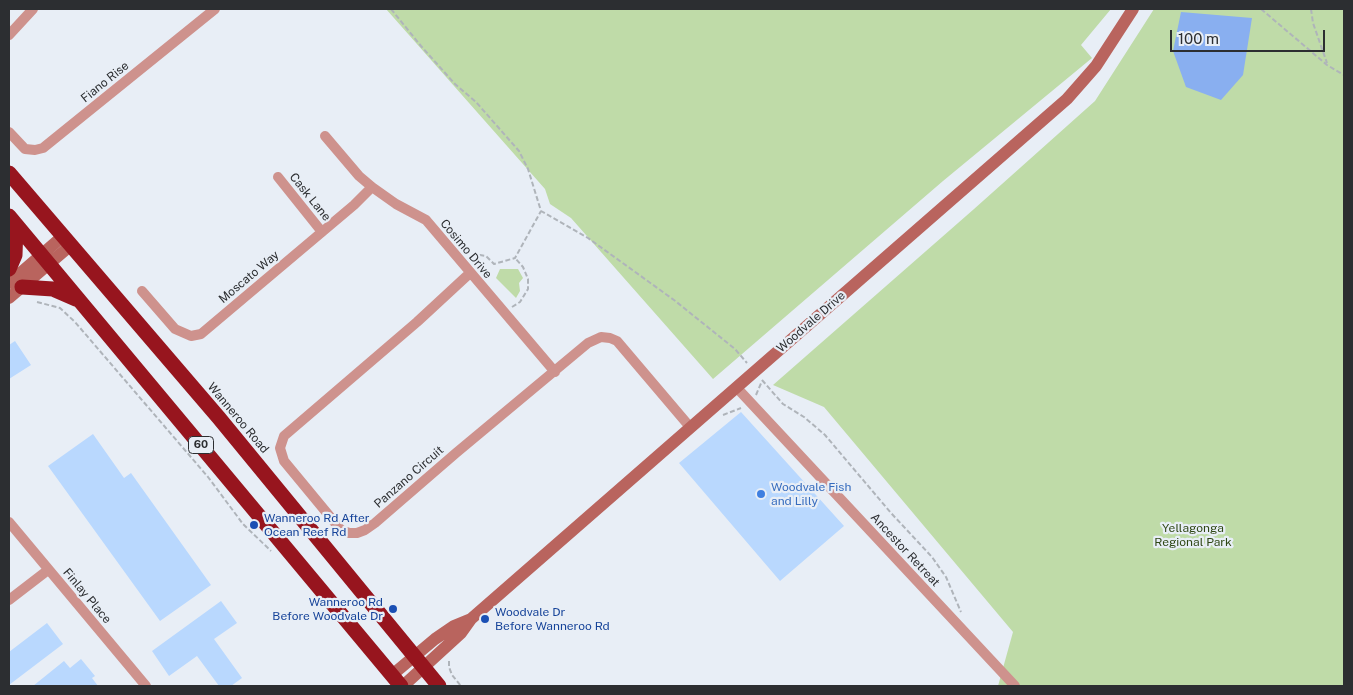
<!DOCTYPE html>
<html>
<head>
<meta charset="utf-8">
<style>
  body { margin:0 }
  #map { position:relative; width:1353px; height:695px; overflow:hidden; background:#e8eef6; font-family:"Public Sans",sans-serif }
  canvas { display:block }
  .frame { position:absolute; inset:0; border:10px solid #2c2e31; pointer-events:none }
  .scale { position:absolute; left:1170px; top:30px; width:155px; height:22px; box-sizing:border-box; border:2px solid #2c2e31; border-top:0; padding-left:6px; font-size:15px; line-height:18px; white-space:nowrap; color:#2c2e31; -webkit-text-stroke:4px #e8eef6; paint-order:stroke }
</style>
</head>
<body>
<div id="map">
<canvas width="1353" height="695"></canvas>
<div class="frame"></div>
<div class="scale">100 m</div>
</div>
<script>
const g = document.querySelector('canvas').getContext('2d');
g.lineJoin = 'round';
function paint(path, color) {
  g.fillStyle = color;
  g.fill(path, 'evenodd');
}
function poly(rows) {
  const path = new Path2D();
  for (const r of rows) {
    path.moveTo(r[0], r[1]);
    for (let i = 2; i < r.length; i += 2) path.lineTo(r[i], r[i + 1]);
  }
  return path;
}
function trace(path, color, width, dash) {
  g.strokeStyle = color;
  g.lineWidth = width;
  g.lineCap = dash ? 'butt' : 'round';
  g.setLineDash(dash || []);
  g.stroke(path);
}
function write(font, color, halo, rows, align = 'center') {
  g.font = font + ' "Public Sans",sans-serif';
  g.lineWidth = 4.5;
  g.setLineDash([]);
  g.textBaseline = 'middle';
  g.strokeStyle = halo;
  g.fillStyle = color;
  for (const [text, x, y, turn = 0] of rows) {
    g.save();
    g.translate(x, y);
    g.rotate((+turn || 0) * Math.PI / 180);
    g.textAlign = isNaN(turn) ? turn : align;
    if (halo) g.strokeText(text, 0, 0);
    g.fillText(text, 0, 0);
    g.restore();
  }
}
paint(poly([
  [386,9,1111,9,1081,45,1092,58,943,181,713,379,571,218,550,204,545,189],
  [1154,9,1344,9,1344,686,998,686,1013,632,824,407,773,385,974,209,1095,101],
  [500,269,518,269,523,278,519,283,520,291,516,298,496,278]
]), '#bfdba8');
paint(poly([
  [1181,12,1252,18,1243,75,1221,100,1186,87,1173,51]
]), '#89aff0');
paint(poly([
  [15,341,31,365,9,379,9,345],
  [741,412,844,526,780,581,679,463],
  [93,434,124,478,131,473,211,585,160,621,48,466],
  [221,601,237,623,214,639,242,678,231,686,219,686,197,656,169,676,152,651],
  [47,623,63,644,9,685,9,652],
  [81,659,95,676,92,678,98,686,33,686,64,661,70,668]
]), '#b9d8fe');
trace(poly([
  [391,9,421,46,455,84,476,102,519,151,528,169,541,211,588,238,674,300,735,349,747,363],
  [1261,9,1327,65,1344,75],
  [1311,9,1313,23,1327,63],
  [472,257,480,255,486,256,494,264,515,258,541,211],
  [37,302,60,308,75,322,208,477,243,524,271,551],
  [512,307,520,302,528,289,528,279,523,267,515,258],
  [762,380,783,404,804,417,825,435,891,513,932,557,946,577,961,612],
  [756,395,762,381],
  [723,415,741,408],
  [449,661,449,667,452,675,461,686]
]), '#afb4ba', 2, [5, 2.5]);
trace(poly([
  [9,35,33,9],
  [9,132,25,149,35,150,43,148,215,9],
  [325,136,359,176,372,187,396,204,426,220,555,372],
  [278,177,322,232],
  [470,273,417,322,284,436,280,448,284,461,341,530,349,533,357,533,365,530,375,523,456,453,588,343,601,337,610,338,617,341,690,427],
  [142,291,175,329,191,336,201,334,354,205,372,187],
  [737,388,1015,686],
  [9,522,146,686],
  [9,600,48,570]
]), '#ce928d', 10);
trace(poly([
  [9,283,63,236],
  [9,298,70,246],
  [392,675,435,639,454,626,471,619],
  [403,686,461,633,471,619,1067,99,1096,66,1133,9]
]), '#b9645e', 12);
trace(poly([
  [9,173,219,418,439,686],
  [9,216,401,686],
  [9,269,15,255,16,225],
  [22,287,53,289,76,299]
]), '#97151e', 15);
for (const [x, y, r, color] of [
  [761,494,5,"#3f7fe0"],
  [254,525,5,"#1a4fb4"],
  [393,609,5,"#1a4fb4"],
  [485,619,5,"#1a4fb4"]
]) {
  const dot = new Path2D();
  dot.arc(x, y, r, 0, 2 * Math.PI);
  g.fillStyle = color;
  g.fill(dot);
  trace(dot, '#e8eef6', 2);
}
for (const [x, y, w] of [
  [201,445,25]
]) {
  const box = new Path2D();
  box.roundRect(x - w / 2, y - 8.5, w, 17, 4);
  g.fillStyle = '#e8eef6';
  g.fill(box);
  trace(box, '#2c2e31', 1);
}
write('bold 11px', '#2c2e31', null, [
  ["60",201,445]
]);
write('12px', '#2c2e31', '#e8eef6', [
  ["Fiano Rise",105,82,-39],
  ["Cask Lane",310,197,51],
  ["Cosimo Drive",466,249,50],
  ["Moscato Way",249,277,-40],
  ["Woodvale Drive",811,322,-41],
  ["Wanneroo Road",238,418,50],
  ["Panzano Circuit",409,477,-41],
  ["Ancestor Retreat",905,550,47],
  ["Finlay Place",87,596,50]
]);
write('12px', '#366cbe', '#e8eef6', [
  ["Woodvale Fish",771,487],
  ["and Lilly",771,501]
], 'left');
write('12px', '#164399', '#e8eef6', [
  ["Wanneroo Rd After",264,518],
  ["Ocean Reef Rd",264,532],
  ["Wanneroo Rd",383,602,"right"],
  ["Before Woodvale Dr",383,616,"right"],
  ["Woodvale Dr",495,612],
  ["Before Wanneroo Rd",495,626]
], 'left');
write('12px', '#2f4715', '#e8eef6', [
  ["Yellagonga",1193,528],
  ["Regional Park",1193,542]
]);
</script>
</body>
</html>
